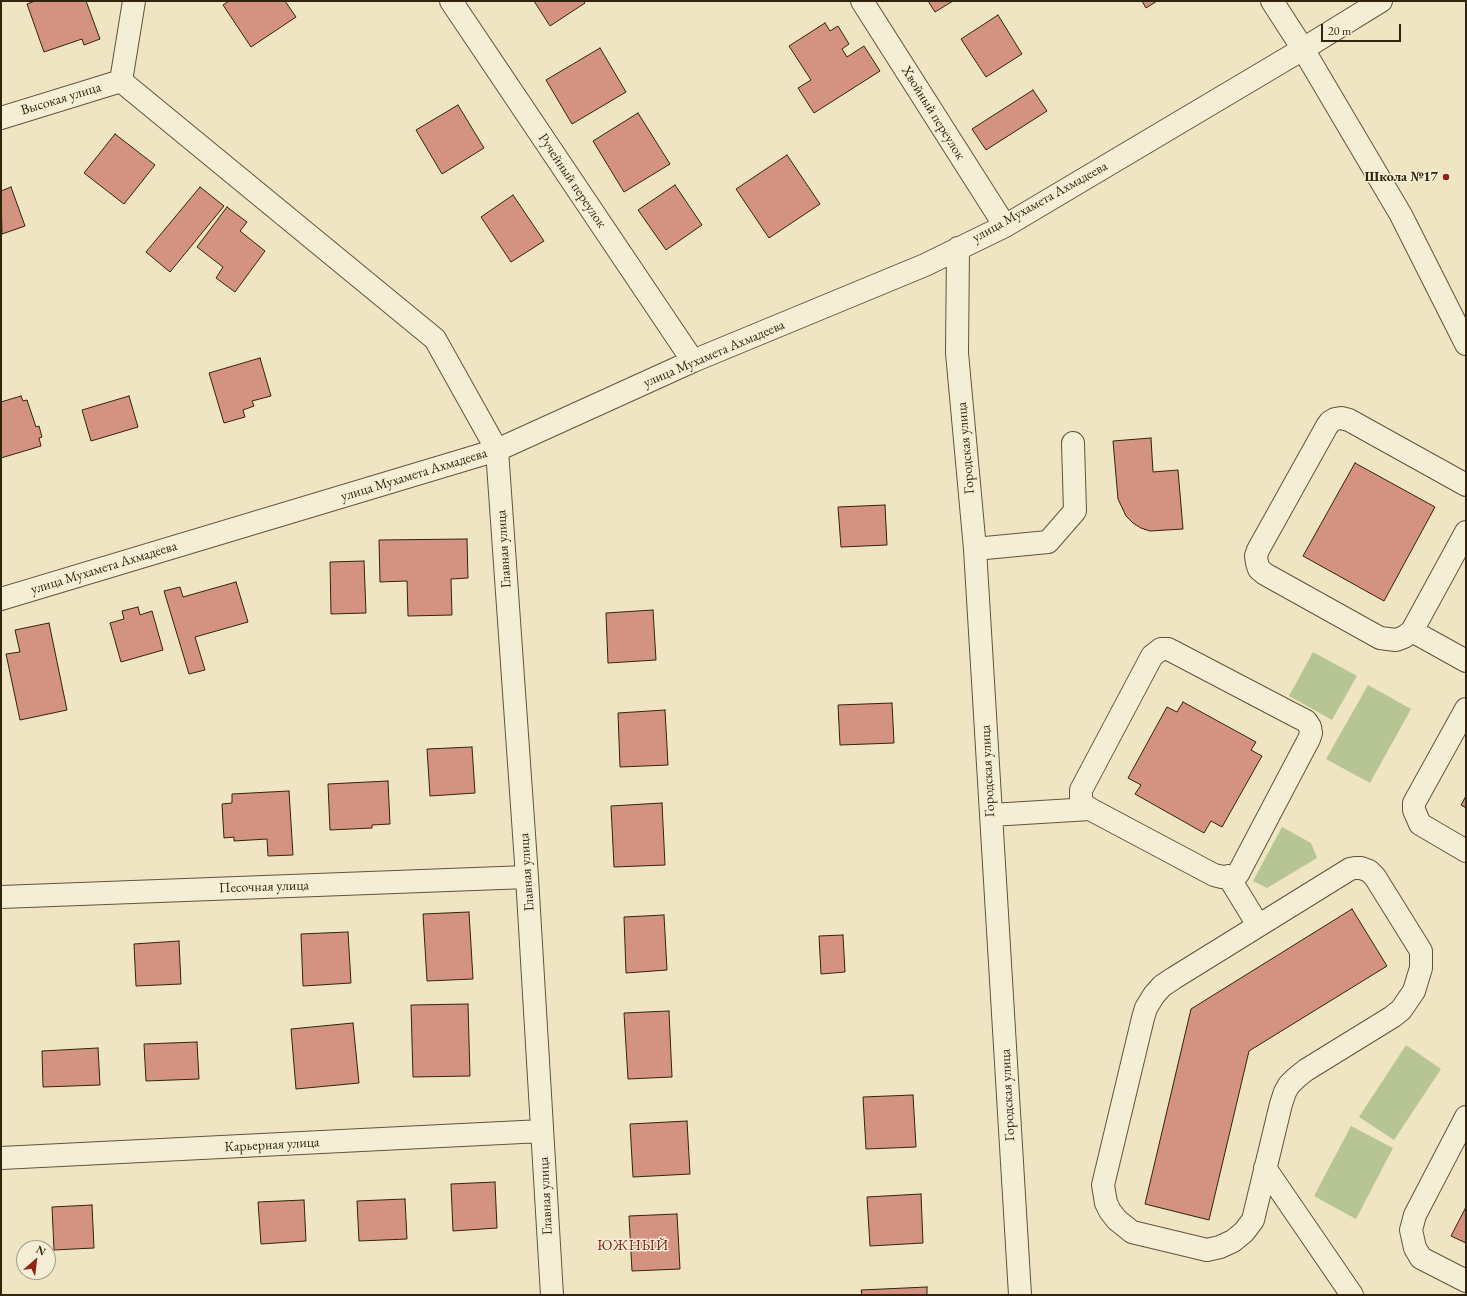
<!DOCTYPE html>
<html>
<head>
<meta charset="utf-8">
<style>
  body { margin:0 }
  #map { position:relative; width:1467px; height:1296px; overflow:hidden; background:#efe5c2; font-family:"EB Garamond",serif }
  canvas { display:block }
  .frame { position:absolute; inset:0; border:2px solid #32230c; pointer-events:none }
  .north { position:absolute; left:16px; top:1240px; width:40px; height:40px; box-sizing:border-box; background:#f5eed7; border:1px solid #a79d86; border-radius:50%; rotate:28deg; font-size:11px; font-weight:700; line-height:16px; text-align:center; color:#32230c }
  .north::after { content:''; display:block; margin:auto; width:14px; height:18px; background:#8f2418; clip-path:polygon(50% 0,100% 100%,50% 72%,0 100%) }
  .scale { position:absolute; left:1321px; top:24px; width:80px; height:18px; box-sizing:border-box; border:2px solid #32230c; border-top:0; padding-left:5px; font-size:12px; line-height:14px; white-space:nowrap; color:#32230c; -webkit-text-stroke:3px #f5eed7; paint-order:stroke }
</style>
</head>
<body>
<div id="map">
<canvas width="1467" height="1296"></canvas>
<div class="frame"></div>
<div class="north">N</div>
<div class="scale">20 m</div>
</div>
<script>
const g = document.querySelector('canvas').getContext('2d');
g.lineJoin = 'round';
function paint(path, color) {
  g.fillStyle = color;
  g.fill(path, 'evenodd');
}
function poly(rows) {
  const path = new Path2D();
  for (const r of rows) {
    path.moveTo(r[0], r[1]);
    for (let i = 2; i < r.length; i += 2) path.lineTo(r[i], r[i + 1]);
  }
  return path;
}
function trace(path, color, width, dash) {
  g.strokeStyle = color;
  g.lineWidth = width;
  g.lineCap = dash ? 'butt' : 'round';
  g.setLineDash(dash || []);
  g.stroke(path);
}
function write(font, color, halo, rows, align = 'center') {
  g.font = font + ' "EB Garamond",serif';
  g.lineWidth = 3;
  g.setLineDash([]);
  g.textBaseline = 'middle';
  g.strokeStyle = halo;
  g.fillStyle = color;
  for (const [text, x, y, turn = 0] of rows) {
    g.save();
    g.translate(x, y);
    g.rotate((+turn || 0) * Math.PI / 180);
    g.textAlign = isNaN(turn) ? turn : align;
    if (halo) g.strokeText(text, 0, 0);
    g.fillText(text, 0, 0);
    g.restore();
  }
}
paint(poly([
  [1313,652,1357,676,1332,720,1289,696],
  [1368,685,1411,709,1370,783,1326,759],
  [1282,827,1311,843,1317,858,1267,888,1253,881],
  [1406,1045,1441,1069,1394,1140,1359,1117],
  [1351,1126,1393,1148,1356,1219,1314,1196]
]), '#b7c595');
const building = poly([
  [35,1,86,1,100,39,84,45,82,39,44,52,27,4,35,1],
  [229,1,285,1,296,17,251,47,223,5,229,1],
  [534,1,583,1,585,3,550,26,534,1],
  [928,1,953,1,935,12,928,1],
  [1142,1,1157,1,1146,8,1142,1],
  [998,15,1022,54,986,77,961,39,998,15],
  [825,23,830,31,838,26,849,44,842,49,847,57,864,46,880,71,814,113,798,88,811,80,789,46,825,23],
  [600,48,626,92,572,124,546,80,600,48],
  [1033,90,1047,111,986,150,972,129,1033,90],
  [458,105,484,148,442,174,416,130,458,105],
  [638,113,670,164,624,192,593,141,638,113],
  [115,134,155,165,124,204,84,173,115,134],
  [787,155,820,204,769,238,736,189,787,155],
  [675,185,702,225,666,250,638,210,675,185],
  [11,187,25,226,2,234,1,191,11,187],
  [200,187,224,206,170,272,146,252,200,187],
  [513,195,544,241,511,262,481,217,513,195],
  [227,207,247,222,240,231,265,251,235,292,216,278,223,267,197,247,227,207],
  [260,358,271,396,252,401,254,406,243,410,245,417,224,423,209,373,260,358],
  [21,396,23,401,27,400,36,427,39,426,42,437,39,438,41,446,1,458,1,402,21,396],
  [129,396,138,427,91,441,82,410,129,396],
  [1151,438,1153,472,1178,470,1183,529,1150,531,1141,528,1133,523,1126,516,1118,499,1113,441,1151,438],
  [1355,463,1435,507,1384,601,1303,556,1355,463],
  [885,505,887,545,841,547,838,507,885,505],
  [467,539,468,578,451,579,452,615,408,616,407,581,380,582,379,540,467,539],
  [364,561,366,613,331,614,330,562,364,561],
  [236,582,248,622,195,637,205,670,189,674,164,591,180,587,183,597,236,582],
  [138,607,140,615,152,611,163,650,121,662,110,623,124,619,122,611,138,607],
  [653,610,656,660,608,663,606,613,653,610],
  [49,623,67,710,20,720,6,654,20,652,15,630,49,623],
  [1183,702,1256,742,1251,750,1262,756,1222,827,1211,821,1204,833,1135,794,1141,785,1128,778,1167,707,1177,712,1183,702],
  [892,703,894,743,840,745,838,705,892,703],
  [665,710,668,765,620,767,618,713,665,710],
  [472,747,475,793,430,796,427,749,472,747],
  [388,781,390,824,372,825,372,828,330,830,328,784,388,781],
  [289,791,293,855,268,856,267,839,234,841,234,837,224,838,222,804,232,803,232,794,289,791],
  [1466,796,1466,808,1461,805,1466,796],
  [662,803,665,865,614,867,611,806,662,803],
  [1352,909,1387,966,1249,1051,1209,1220,1145,1204,1191,1009,1352,909],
  [469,912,473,979,427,981,423,914,469,912],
  [664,915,667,970,626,973,624,917,664,915],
  [348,932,351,983,303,986,301,934,348,932],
  [843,935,845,972,821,974,819,936,843,935],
  [179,941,181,984,136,986,134,944,179,941],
  [468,1004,470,1076,413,1077,411,1005,468,1004],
  [669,1011,672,1077,628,1079,624,1013,669,1011],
  [353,1023,359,1083,296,1089,291,1029,353,1023],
  [197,1042,199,1079,146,1081,144,1044,197,1042],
  [98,1048,100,1085,43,1087,42,1051,98,1048],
  [913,1095,916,1147,866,1149,863,1097,913,1095],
  [687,1121,690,1174,633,1177,630,1124,687,1121],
  [495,1182,497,1228,453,1231,451,1184,495,1182],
  [921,1194,923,1243,870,1246,867,1197,921,1194],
  [405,1199,407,1239,359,1241,357,1201,405,1199],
  [304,1200,306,1241,261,1244,258,1202,304,1200],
  [92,1205,94,1248,54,1250,52,1207,92,1205],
  [1466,1207,1466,1243,1451,1236,1466,1207],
  [677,1214,680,1269,632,1271,629,1216,677,1214],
  [927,1287,927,1295,862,1295,861,1290,927,1287]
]);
paint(building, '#d49381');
trace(building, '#32230c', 1);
const minor = poly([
  [451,1,693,361],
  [862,1,1005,226],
  [1272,1,1303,49,1401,215,1466,344],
  [121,81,435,339,497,450,527,877,552,1295],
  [121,81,134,1],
  [1,118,121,81],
  [958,248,957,353,975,549,1020,1295],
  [1466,485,1349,420,1341,418,1335,419,1330,422,1327,426,1258,550,1256,556,1257,563,1259,569,1265,574,1380,638,1396,640,1404,637,1412,631,1466,532],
  [975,549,1048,542,1075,511,1073,443],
  [1,599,497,450,693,361,925,265,1005,226,1303,49,1381,1],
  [1412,631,1466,661],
  [1161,649,1168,649,1174,652,1298,717,1306,721,1310,727,1311,733,1309,739,1238,874,1233,876,1222,877,1214,875,1090,809,1084,805,1081,799,1081,790,1152,656,1161,649],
  [1466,709,1414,803,1414,810,1420,824,1466,851],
  [991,815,1090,809],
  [1355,868,1361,868,1369,871,1375,877,1421,951,1421,968,1414,991,1401,1010,1392,1017,1306,1070,1296,1078,1289,1085,1285,1092,1281,1104,1253,1220,1244,1232,1233,1241,1220,1247,1207,1250,1132,1232,1117,1220,1110,1211,1106,1203,1103,1185,1143,1018,1146,1008,1154,995,1162,986,1174,978,1350,869,1355,868],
  [1228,876,1258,925],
  [1,897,527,877],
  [1466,1117,1415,1215,1411,1230,1415,1248,1421,1258,1466,1281],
  [1,1158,542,1131],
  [1265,1168,1352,1295]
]);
trace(minor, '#61543a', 24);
trace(minor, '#f5eed7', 22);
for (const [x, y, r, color] of [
  [1446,177,4,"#8f2418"]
]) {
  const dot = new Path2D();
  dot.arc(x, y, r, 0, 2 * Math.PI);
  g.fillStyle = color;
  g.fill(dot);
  trace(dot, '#f5eed7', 1.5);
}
write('14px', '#32230c', '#f5eed7', [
  ["Высокая улица",61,99,-17],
  ["Хвойный переулок",933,113,58],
  ["Ручейный переулок",572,181,56],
  ["улица Мухамета Ахмадеева",1040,202,-29],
  ["улица Мухамета Ахмадеева",714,354,-23],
  ["Городская улица",966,448,-95],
  ["улица Мухамета Ахмадеева",414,475,-17],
  ["Главная улица",504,549,-94],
  ["улица Мухамета Ахмадеева",104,568,-17],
  ["Городская улица",988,771,-93],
  ["Главная улица",527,872,-94],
  ["Песочная улица",264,887,-2],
  ["Городская улица",1008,1095,-93],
  ["Карьерная улица",272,1145,-3],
  ["Главная улица",546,1196,-93]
]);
write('bold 14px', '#32230c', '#f5eed7', [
  ["Школа №17",1438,177]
], 'right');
g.letterSpacing = '1px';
write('15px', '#7a1f14', '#f5eed7', [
  ["ЮЖНЫЙ",633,1246]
]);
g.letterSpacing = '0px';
</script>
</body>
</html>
